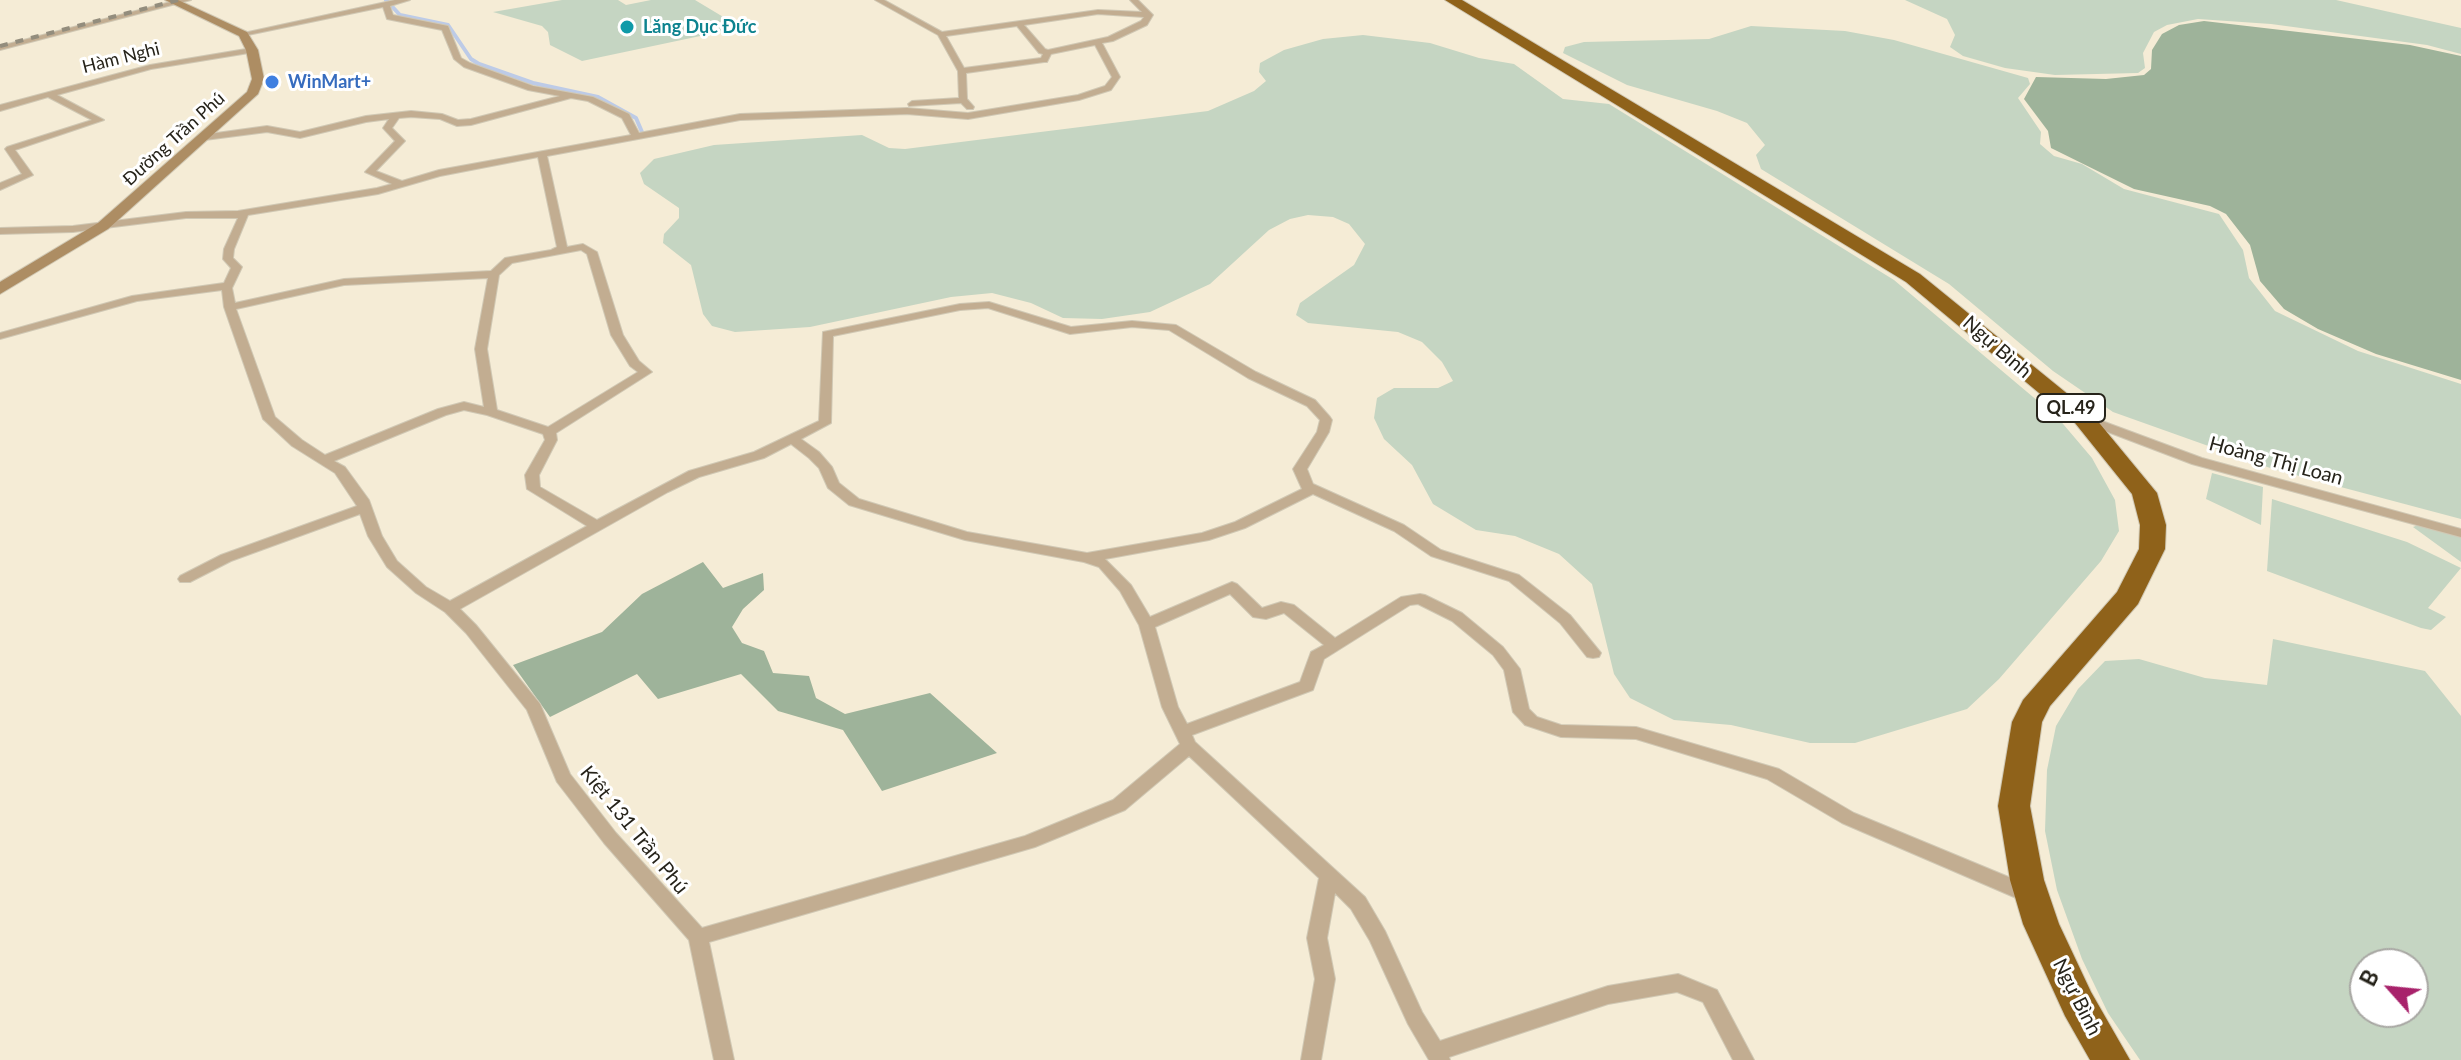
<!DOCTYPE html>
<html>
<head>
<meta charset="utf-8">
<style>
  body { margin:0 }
  #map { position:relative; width:2461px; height:1060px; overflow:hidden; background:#f5ecd6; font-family:Lato,sans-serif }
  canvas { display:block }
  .north { position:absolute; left:2349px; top:948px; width:80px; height:80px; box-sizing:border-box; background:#fff; border:2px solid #a8a7a3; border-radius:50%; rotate:297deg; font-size:22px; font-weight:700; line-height:32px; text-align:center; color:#26231a }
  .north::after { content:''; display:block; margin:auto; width:28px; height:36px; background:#a8226b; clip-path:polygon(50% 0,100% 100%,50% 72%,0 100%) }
</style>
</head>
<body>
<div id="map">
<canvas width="2461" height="1060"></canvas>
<div class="north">B</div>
</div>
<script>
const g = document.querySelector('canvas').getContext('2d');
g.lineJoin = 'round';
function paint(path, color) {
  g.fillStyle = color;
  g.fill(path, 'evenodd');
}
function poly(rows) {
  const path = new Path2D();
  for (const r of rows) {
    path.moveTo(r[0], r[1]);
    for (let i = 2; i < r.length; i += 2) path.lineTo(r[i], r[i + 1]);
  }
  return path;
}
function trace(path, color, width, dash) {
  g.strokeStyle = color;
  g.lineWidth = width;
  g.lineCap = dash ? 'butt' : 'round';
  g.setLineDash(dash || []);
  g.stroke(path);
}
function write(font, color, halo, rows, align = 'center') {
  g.font = font + ' Lato,sans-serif';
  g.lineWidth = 6;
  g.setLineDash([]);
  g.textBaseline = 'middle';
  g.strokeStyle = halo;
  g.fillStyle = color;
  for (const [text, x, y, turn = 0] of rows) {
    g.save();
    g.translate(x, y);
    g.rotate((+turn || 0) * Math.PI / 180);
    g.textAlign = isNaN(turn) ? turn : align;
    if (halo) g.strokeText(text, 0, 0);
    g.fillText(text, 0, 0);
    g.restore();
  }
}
paint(poly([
  [562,0,618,0,626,5,651,0,695,0,735,24,724,31,582,61,550,45,548,32,542,26,493,12],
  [1905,0,2336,0,2461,28,2461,54,2427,45,2271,24,2198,19,2167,25,2154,32,2143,53,2145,68,2138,73,2055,75,2005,68,1963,56,1950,47,1955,35,1947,19],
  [1751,26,1845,31,1894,40,2028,78,2030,84,2018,98,2041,132,2040,144,2054,156,2082,164,2124,189,2219,214,2243,250,2249,278,2275,311,2358,351,2461,384,2461,519,2273,469,2113,412,2053,371,1949,284,1761,169,1756,155,1765,145,1747,123,1717,111,1627,85,1563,53,1565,47,1584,42,1709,39],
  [1363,35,1430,43,1479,58,1514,64,1563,99,1609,104,1894,280,2058,418,2092,458,2115,500,2119,531,2101,561,1999,679,1967,709,1855,743,1810,743,1731,725,1674,720,1630,698,1614,674,1592,584,1559,554,1515,536,1476,530,1433,504,1412,465,1384,439,1374,418,1377,398,1394,388,1438,388,1453,381,1442,362,1422,342,1398,332,1308,323,1296,315,1300,303,1354,265,1365,244,1349,224,1333,217,1308,215,1290,219,1269,230,1210,284,1150,312,1102,319,1063,318,1031,303,992,293,951,297,810,327,735,332,712,326,703,314,691,265,663,243,664,234,679,218,679,208,644,184,640,173,654,159,714,145,862,135,889,148,905,149,1208,111,1254,91,1266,81,1259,72,1260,63,1284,50,1323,39],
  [2212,473,2263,487,2261,525,2206,499],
  [2272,499,2407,542,2461,568,2428,608,2446,617,2431,630,2421,628,2267,571],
  [2418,525,2461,537,2461,562,2413,527],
  [2273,639,2425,671,2461,716,2461,1060,2140,1060,2108,1013,2082,959,2057,890,2045,831,2047,770,2056,726,2078,689,2105,661,2139,659,2205,678,2267,685],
  [2365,964,2413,964,2413,1012,2365,1012]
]), '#c5d5c2');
paint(poly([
  [2204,21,2410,45,2461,56,2461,380,2376,354,2318,329,2284,309,2260,281,2250,245,2226,214,2210,206,2134,189,2051,148,2048,131,2024,99,2036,77,2106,79,2144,75,2151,69,2152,50,2162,34,2179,25],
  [703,562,723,588,763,573,764,590,743,609,732,627,742,643,764,651,773,673,809,676,816,698,845,714,930,693,997,753,882,791,843,730,778,711,741,674,658,699,637,674,550,717,513,665,602,632,642,594]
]), '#9eb39a');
trace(poly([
  [386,0,400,15,448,25,471,59,479,64,533,83,598,97,636,118,642,132]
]), '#bdcbe7', 4);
const street = poly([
  [178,0,191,0,0,50,0,46,178,0],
  [395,0,410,0,390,6,393,15,448,26,461,58,470,63,533,86,593,97,629,114,639,133,740,114,907,108,968,113,1078,95,1105,86,1112,77,1095,45,1051,54,1047,62,1044,62,966,73,967,99,974,107,973,109,967,109,961,103,909,106,908,104,912,101,959,98,958,71,938,35,875,0,884,0,942,32,1098,10,1142,12,1130,0,1138,0,1153,15,1147,25,1113,41,1102,43,1120,77,1111,90,1079,100,968,119,907,114,740,120,547,156,567,247,583,244,597,252,623,335,639,361,652,372,556,433,557,440,539,475,540,487,597,520,689,471,754,452,819,421,823,332,960,304,989,302,1071,327,1132,321,1176,325,1256,372,1315,400,1330,417,1332,420,1329,432,1307,469,1313,484,1404,525,1441,550,1519,575,1570,615,1601,653,1599,657,1593,658,1587,657,1560,623,1509,581,1431,556,1394,531,1313,494,1245,528,1209,540,1105,559,1131,585,1150,617,1232,582,1237,584,1262,608,1281,602,1294,605,1335,638,1401,597,1420,594,1425,595,1462,613,1503,647,1520,669,1529,709,1537,717,1561,725,1636,727,1779,769,1854,813,2035,888,2037,894,2035,900,2028,902,2021,900,1842,823,1767,779,1636,739,1561,737,1525,725,1513,712,1504,670,1493,655,1452,621,1418,604,1410,605,1324,659,1313,690,1192,735,1195,742,1365,897,1385,931,1422,1012,1440,1041,1608,986,1678,974,1717,990,1754,1060,1733,1060,1703,1002,1677,992,1608,1004,1449,1057,1450,1060,1429,1060,1408,1024,1370,941,1351,909,1335,893,1327,938,1335,979,1321,1060,1301,1060,1315,979,1307,938,1319,878,1189,756,1125,810,1035,847,709,942,734,1060,714,1060,689,940,604,843,557,782,527,710,466,633,445,612,416,593,387,567,368,536,360,514,231,561,190,582,180,582,178,579,180,576,221,555,357,506,335,473,292,446,263,419,224,307,222,290,137,301,0,339,0,333,132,296,224,283,231,268,223,259,224,249,238,218,186,218,73,232,0,234,0,228,73,226,186,212,238,211,377,188,392,184,365,172,395,141,383,128,389,119,366,122,300,138,267,132,205,140,200,137,202,135,267,126,300,132,366,116,411,111,442,114,458,120,471,119,560,96,528,90,464,67,454,59,442,30,387,19,383,7,243,36,239,34,395,0],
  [1098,14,1144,17,1141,21,1108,37,1048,50,1045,49,1024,25,1098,14],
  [1017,26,1039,53,1043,54,1041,58,964,68,946,36,1017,26],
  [571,98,588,101,622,118,631,135,439,170,402,181,376,171,405,141,392,128,399,118,411,117,440,119,457,126,471,125,571,98],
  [538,157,557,247,551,250,505,258,491,271,344,279,235,303,232,288,242,267,233,258,234,249,248,215,378,194,440,176,538,157],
  [581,250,587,254,611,335,630,366,638,372,548,427,497,410,487,349,499,275,512,263,581,250],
  [488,278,475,349,484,407,464,402,438,409,325,455,302,440,275,417,236,309,344,285,488,278],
  [988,308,1070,334,1132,327,1169,330,1248,378,1307,406,1320,420,1317,432,1293,469,1302,489,1235,522,1202,533,1087,553,967,532,859,499,839,483,832,467,819,452,801,439,831,423,833,336,960,310,988,308],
  [464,410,487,415,543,434,545,440,525,475,527,489,587,526,450,601,426,587,397,561,382,536,369,500,345,467,334,461,446,415,464,410],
  [791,444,809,458,819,468,828,488,849,505,965,540,1084,562,1099,567,1120,591,1139,625,1162,707,1180,744,1113,800,1025,836,702,928,616,833,570,774,540,704,476,625,460,609,668,492,699,477,764,458,791,444],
  [1230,594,1253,617,1266,619,1284,613,1324,645,1311,652,1300,682,1187,724,1178,707,1155,627,1230,594],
  [252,48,256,50,255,52,151,69,57,95,104,120,15,150,33,175,0,190,0,183,22,174,5,149,7,147,92,120,48,97,0,111,0,105,150,65,252,48],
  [2083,414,2202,458,2461,529,2461,537,2192,464,2079,421,2077,418,2083,414]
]);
const secondary = poly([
  [165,0,178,0,247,32,258,50,264,79,258,94,108,229,0,294,0,282,98,223,247,92,252,79,246,50,239,36,165,0]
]);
const highway = poly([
  [1445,0,1462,0,1920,274,2091,413,2157,493,2166,525,2165,549,2138,604,2050,706,2042,722,2030,806,2044,880,2059,924,2091,992,2130,1060,2090,1060,2065,1016,2023,924,2010,880,1998,806,2012,722,2023,700,2117,592,2139,549,2140,525,2132,494,2075,423,1906,282,1445,0]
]);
trace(street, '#d0c8b4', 2);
trace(secondary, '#d0c8b4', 2);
trace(highway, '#d0c8b4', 2);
paint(street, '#c2ad91');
paint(secondary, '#ad8d63');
paint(highway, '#8f621a');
trace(poly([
  [0,46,178,0]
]), '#938d7d', 4, [8, 8]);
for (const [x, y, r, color] of [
  [627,27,8,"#0f9aa8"],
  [272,82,8,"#3f7fe0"]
]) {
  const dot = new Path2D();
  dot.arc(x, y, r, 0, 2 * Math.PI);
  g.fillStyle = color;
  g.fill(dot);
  trace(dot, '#fff', 3);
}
write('bold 18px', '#0d838f', '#fff', [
  ["Lăng Dục Đức",643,27]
], 'left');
write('18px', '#26231a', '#fff', [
  ["Hàm Nghi",121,58,-14],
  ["Đường Trần Phú",174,139,-42]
]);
write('bold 18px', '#366cbe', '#fff', [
  ["WinMart+",288,82]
], 'left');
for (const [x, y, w] of [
  [2071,408,68]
]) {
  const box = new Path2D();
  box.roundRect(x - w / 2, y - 14, w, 28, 6);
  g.fillStyle = '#fff';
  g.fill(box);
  trace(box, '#26231a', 2);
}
write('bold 18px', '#26231a', null, [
  ["QL.49",2071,408]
]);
write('20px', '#26231a', '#fff', [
  ["Ngự Bình",1997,347,41],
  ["Hoàng Thị Loan",2276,461,15],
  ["Kiệt 131 Trần Phú",634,830,51],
  ["Ngự Bình",2077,997,63]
]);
</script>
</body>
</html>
